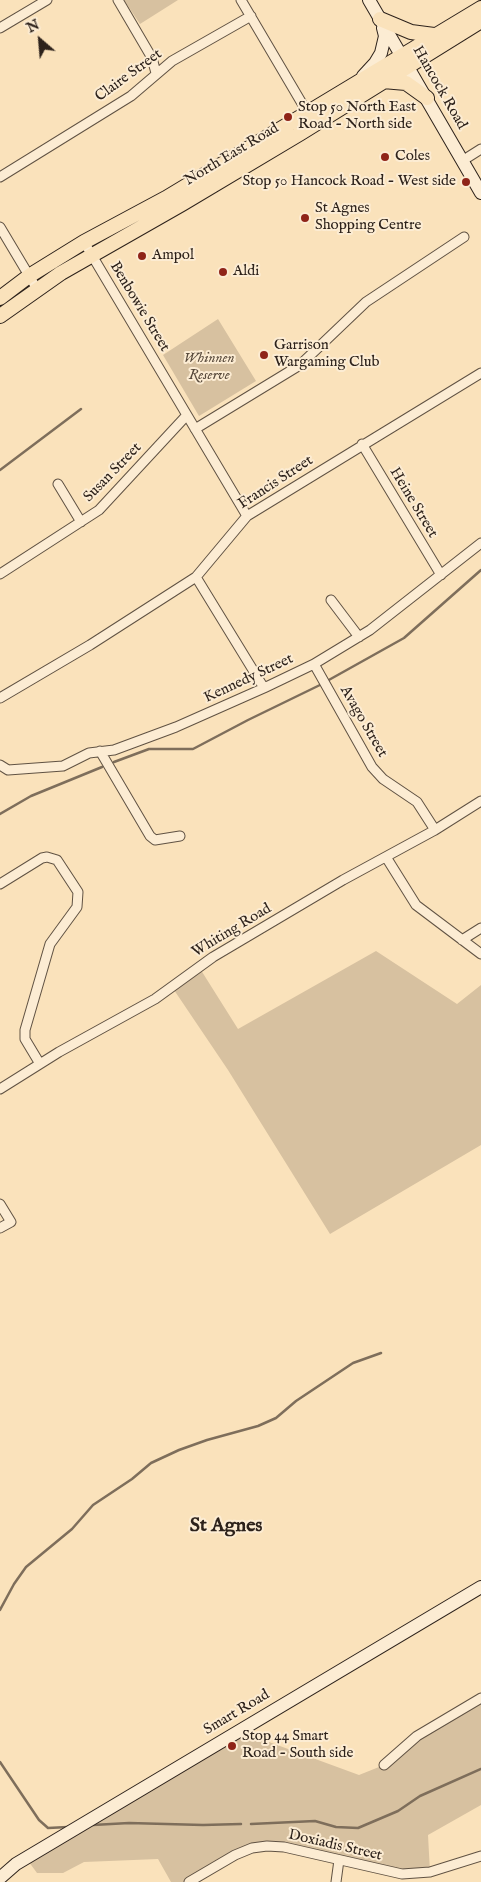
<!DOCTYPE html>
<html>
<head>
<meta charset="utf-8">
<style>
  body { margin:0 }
  #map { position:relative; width:481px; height:1882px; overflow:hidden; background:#fae2bb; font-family:"IM FELL English",serif }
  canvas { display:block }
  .north { position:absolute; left:15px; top:15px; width:50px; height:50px; -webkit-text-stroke:4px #fcecd3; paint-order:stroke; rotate:333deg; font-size:14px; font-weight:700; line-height:20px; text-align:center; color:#2d221b }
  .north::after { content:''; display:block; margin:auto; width:18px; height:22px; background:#2d221b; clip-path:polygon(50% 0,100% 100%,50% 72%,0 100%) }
</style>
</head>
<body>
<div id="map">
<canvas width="481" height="1882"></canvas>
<div class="north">N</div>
</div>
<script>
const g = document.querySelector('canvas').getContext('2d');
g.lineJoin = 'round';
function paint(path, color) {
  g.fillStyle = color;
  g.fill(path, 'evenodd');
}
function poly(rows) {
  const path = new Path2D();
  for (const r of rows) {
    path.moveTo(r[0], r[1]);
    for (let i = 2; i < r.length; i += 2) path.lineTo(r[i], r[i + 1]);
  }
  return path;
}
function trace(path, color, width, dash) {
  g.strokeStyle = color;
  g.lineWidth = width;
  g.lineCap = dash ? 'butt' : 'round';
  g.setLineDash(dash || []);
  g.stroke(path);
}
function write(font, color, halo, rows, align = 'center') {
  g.font = font + ' "IM FELL English",serif';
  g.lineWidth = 4;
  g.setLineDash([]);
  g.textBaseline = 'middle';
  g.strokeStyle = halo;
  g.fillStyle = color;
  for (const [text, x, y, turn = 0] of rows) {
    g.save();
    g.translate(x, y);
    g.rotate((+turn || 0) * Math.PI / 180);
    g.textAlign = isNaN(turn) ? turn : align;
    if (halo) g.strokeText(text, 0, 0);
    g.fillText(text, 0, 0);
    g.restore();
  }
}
paint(poly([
  [124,0,178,0,140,24],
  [218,319,256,381,199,416,163,355],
  [376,951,457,1004,481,985,481,1145,330,1234,228,1070,172,987,199,967,238,1029],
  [481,1698,481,1805,428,1835,430,1872,405,1874,284,1847,246,1850,189,1882,171,1882,158,1859,84,1862,63,1873,37,1873,26,1858,239,1731,359,1775,384,1765,417,1736]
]), '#d7c1a0');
trace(poly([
  [0,470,81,409],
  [327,681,404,638,481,570],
  [114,762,149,749,193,749,248,720,322,684],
  [0,814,31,796,102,767],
  [0,1610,14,1584,26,1567,72,1529,93,1505,132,1479,151,1463,179,1450,207,1440,258,1426,276,1418,296,1401,353,1363,381,1353],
  [0,1762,39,1820,48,1828,68,1827],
  [251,1824,315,1821,336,1827,358,1828,398,1811,420,1796,481,1769],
  [93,1825,129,1823,203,1825,241,1824]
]), '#7e6e5b', 2.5);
const street = poly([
  [118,0,152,58,156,73],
  [241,0,307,112],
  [0,28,47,0],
  [462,161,481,149],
  [0,177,131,96,172,61,251,16],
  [0,227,37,289],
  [84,242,247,516],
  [195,429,300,365,366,302,464,237],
  [362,444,441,575],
  [58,484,81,522],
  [0,574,99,510,187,415],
  [196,577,264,688],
  [331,600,359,637],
  [314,664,372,767,383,779,417,802,435,830],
  [0,698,90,645,196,577,247,516,481,373],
  [100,751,150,836,155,840,180,836],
  [0,765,8,770,63,766,89,753,114,750,176,727,264,688,314,664,370,630,481,543],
  [386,857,416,905,481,954],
  [0,884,42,858,47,857,57,860,78,892,77,907,50,944,25,1030,25,1039,40,1064],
  [462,940,481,928],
  [0,1089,59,1052,155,999,213,957,343,880,435,830,481,801],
  [0,1204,11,1222,0,1228],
  [384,1765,417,1736,481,1698],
  [189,1882,235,1855,252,1848,267,1846,284,1847,402,1874,430,1872,481,1856],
  [336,1882,339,1860]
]);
const secondary = poly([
  [369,0,481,193],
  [363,76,375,63,381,53,385,36,383,28],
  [0,1878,16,1864,481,1587]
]);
const primary = poly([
  [380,19,411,32,434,35],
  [383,81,406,83,427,98],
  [0,298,29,276,84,242,166,198,481,8],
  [0,316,61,273,182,204,301,133,481,21]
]);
trace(street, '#605243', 11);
trace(secondary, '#2d221b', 14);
trace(primary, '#2d221b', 16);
trace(street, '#fcecd3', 9);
trace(secondary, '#fcecd3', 12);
trace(primary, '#fae2bb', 14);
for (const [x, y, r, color] of [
  [288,117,5,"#8f2418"],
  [385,157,5,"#8f2418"],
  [466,182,5,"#8f2418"],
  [305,218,5,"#8f2418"],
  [142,256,5,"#8f2418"],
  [223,272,5,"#8f2418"],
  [264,355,5,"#8f2418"],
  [232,1746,5,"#8f2418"]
]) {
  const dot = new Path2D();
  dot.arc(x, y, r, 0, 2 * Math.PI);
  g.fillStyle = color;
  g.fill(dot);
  trace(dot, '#fcecd3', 2);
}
write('15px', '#2d221b', '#fcecd3', [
  ["Claire Street",129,76,-36],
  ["Hancock Road",439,88,60],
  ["North East Road",232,155,-31],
  ["Benbowie Street",139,307,59],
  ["Susan Street",113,473,-46],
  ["Francis Street",276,483,-33],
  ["Heine Street",413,503,59],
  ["Kennedy Street",249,679,-25],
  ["Avago Street",363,722,60],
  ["Whiting Road",232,931,-31],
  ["Smart Road",237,1713,-31],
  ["Doxiadis Street",335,1846,13]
]);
write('15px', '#2d221b', '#fcecd3', [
  ["Stop 50 North East",298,108],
  ["Road - North side",298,125],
  ["Coles",395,157],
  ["Stop 50 Hancock Road - West side",456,182,"right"],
  ["St Agnes",315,209],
  ["Shopping Centre",315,226],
  ["Ampol",152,256],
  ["Aldi",233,272],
  ["Garrison",274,346],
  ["Wargaming Club",274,363],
  ["Stop 44 Smart",242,1737],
  ["Road - South side",242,1754]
], 'left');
write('italic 15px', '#584a3c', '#fcecd3', [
  ["Whinnen",209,359],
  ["Reserve",209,376]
]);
write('bold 20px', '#2d221b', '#fcecd3', [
  ["St Agnes",226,1527]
]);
</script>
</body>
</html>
